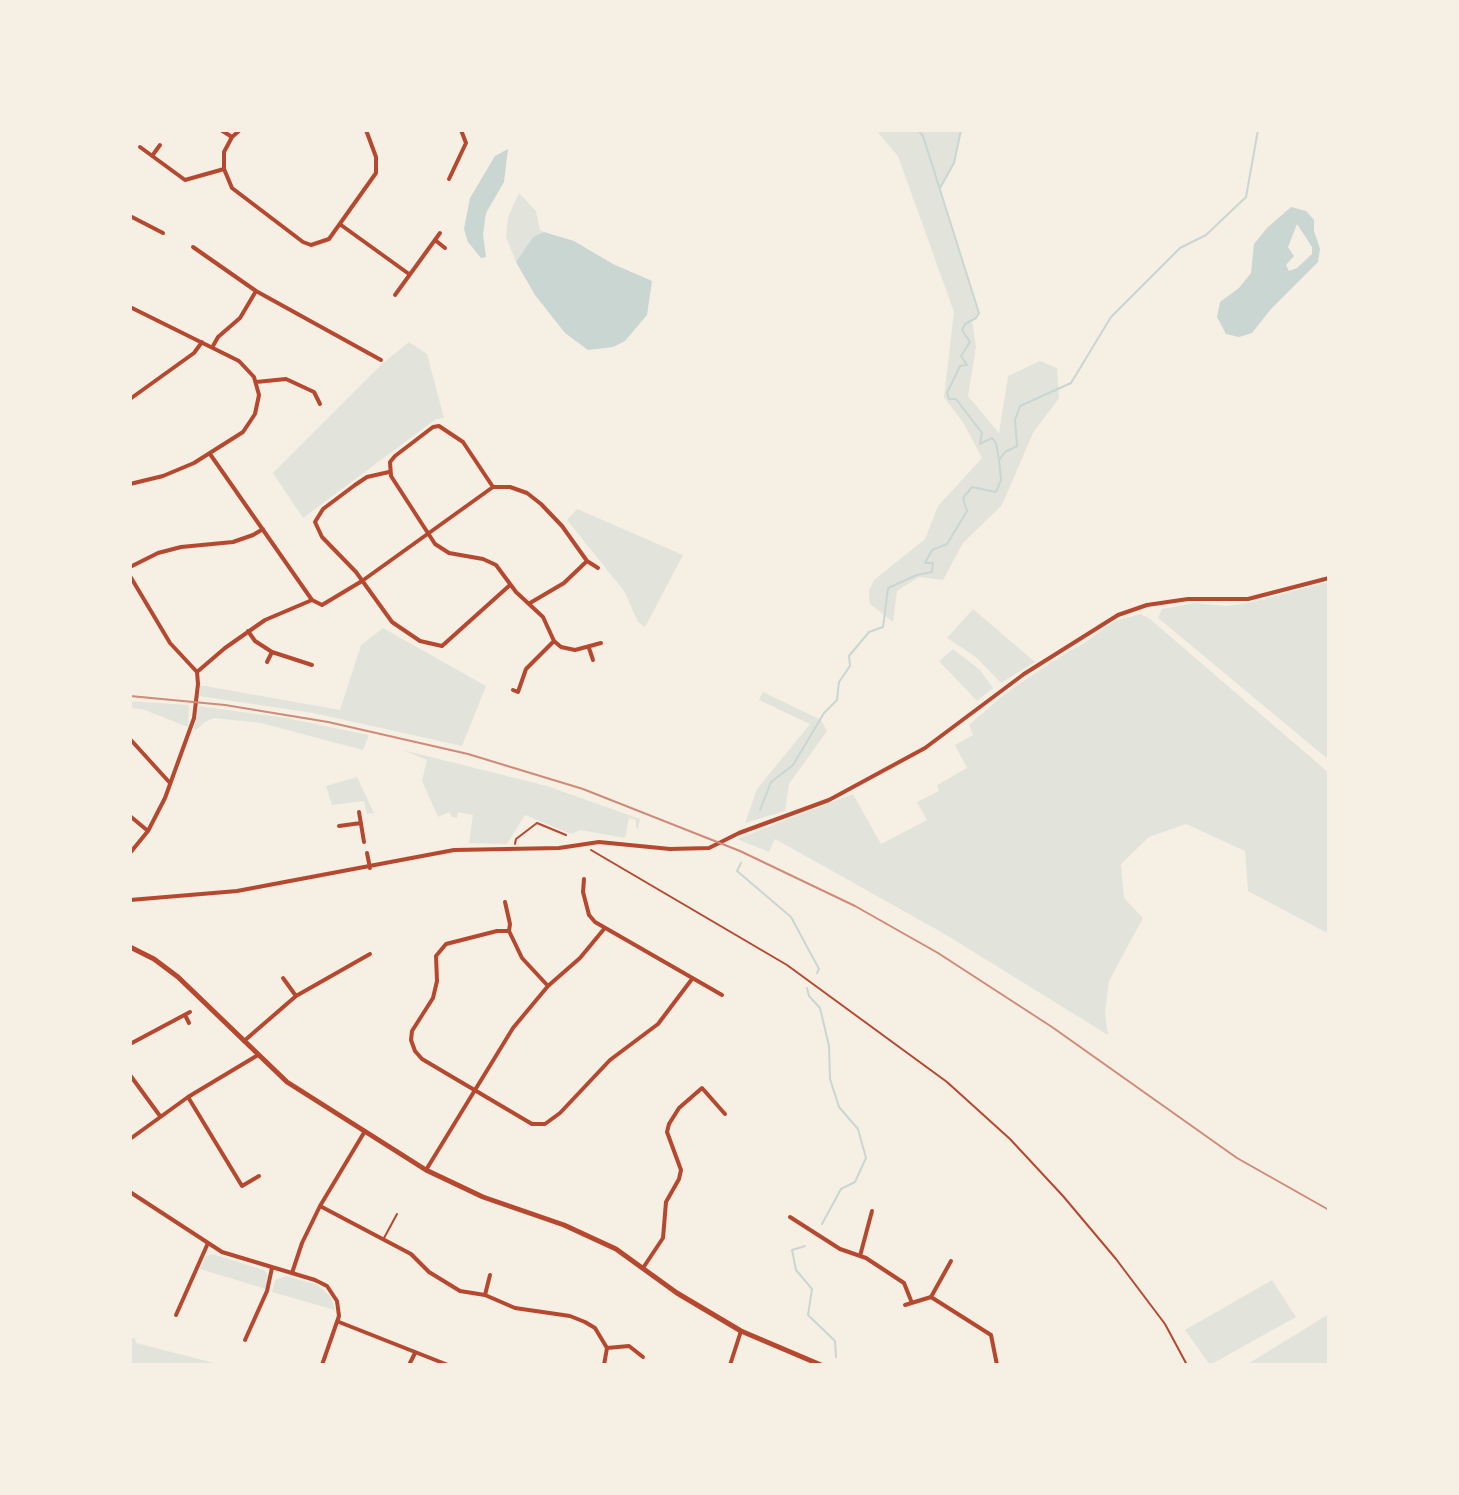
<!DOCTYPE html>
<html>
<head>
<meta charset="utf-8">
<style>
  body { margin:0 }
  #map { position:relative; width:1459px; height:1495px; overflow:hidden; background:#f6efe4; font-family:Quicksand,sans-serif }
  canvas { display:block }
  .frame { position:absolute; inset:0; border:132px solid #f6efe4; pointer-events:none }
</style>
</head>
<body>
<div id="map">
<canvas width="1459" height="1495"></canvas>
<div class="frame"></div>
</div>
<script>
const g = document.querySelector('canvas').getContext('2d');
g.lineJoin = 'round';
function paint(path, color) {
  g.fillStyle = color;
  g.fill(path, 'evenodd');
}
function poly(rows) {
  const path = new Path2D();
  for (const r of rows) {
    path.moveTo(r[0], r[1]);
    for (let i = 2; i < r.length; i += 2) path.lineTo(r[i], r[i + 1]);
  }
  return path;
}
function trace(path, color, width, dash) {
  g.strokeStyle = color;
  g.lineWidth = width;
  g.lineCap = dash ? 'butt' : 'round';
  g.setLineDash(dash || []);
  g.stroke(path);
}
paint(poly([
  [876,130,961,130,954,163,940,189,979,313,972,321,976,347,968,396,999,433,1008,376,1040,361,1057,368,1059,398,1033,433,1002,505,963,543,943,580,919,577,897,591,893,622,870,604,869,590,874,580,925,539,938,506,982,458,964,424,944,397,954,312,898,156],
  [519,193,536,211,540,230,544,232,533,237,516,262,506,237,508,217],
  [409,342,427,354,444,418,436,419,303,518,273,473,382,364],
  [577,509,683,555,645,627,638,622,624,591,567,520],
  [1329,582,1329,760,1158,618,1162,609,1195,603,1226,606,1249,603],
  [973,609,1035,662,1001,683,976,657,947,638],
  [1140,614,1150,619,1329,773,1329,934,1248,891,1245,851,1186,824,1149,837,1121,864,1124,898,1143,918,1109,981,1105,1013,1108,1035,943,933,775,839,769,852,737,839,853,794,881,844,927,820,917,802,939,791,937,785,967,768,955,745,973,735,969,725,1007,692,1061,656,1084,643,1115,621],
  [383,628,486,686,462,746,313,713,199,696,200,686,205,686,340,710,361,645],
  [953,649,980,670,993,688,977,701,939,661],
  [763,692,821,720,827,731,789,784,785,811,745,823,757,789,810,724,759,700],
  [130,701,189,705,188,727,142,709,130,708],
  [199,706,286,718,369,735,363,750,261,723,214,718,205,722,196,730,194,729],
  [403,750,547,786,640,819,638,829,636,828,636,820,629,818,625,838,580,830,571,834,525,815,507,844,469,843,473,815,458,812,457,818,452,817,449,812,438,817,422,781,427,760],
  [357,777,374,813,367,814,364,801,332,805,326,786],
  [213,1254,264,1270,268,1275,266,1289,200,1269,206,1256],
  [286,1276,318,1285,331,1297,335,1310,272,1292,275,1280],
  [1272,1280,1296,1317,1210,1365,1185,1330],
  [1329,1314,1329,1365,1246,1365],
  [130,1338,135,1338,136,1343,222,1365,130,1365]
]), '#e2e4dc');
paint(poly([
  [508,149,504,182,486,213,483,234,486,257,481,258,468,242,464,229,470,198,495,156],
  [1291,207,1306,211,1314,220,1314,231,1320,249,1318,262,1271,309,1252,333,1239,337,1226,334,1217,317,1220,302,1239,288,1251,273,1254,244,1267,228],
  [1297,224,1312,247,1312,254,1297,268,1289,271,1286,265,1294,256,1288,247],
  [544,232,574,241,613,264,652,281,647,315,625,341,613,347,588,350,565,333,535,295,516,262,533,237]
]), '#c9d6d2');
trace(poly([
  [918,130,923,136,979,313,976,318,965,324,962,330,970,342,961,356,967,365,960,366,947,393,949,399,956,399,982,433,980,444,992,438,996,443,999,460],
  [940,188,954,163,961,130],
  [760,810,771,782,793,765,824,713,837,700,839,682,850,666,849,656,869,632,883,627,888,588,917,575,932,572,933,563,925,563,932,550,947,544,967,511,963,498,972,487,996,492,1001,480,999,460,1005,452,1017,446,1015,420,1020,406,1071,383,1111,317,1180,248,1206,235,1246,197,1258,130],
  [741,863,737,871,791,917,819,969,817,973],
  [807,988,809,996,820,1008,829,1046,830,1079,839,1107,858,1129,866,1158,855,1182,841,1189,822,1224],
  [805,1246,792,1250,796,1270,812,1289,808,1315,835,1341,836,1357]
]), '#c9d6d2', 2);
trace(poly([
  [515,844,516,839,537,823,566,835],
  [591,850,787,965,947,1082,1010,1139,1063,1196,1116,1259,1165,1324,1187,1365]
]), '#b5482f', 2);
trace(poly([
  [384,1238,397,1214]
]), '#b5482f', 2);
trace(poly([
  [221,130,232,137],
  [240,130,232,137,224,152,224,169,232,188,303,242,311,245,329,239,376,173,376,157,366,130],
  [140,147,185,180,224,169],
  [152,156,160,145],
  [449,179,466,143,461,130],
  [130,216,163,233],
  [341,225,409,274],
  [435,240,445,248],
  [193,247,256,291,381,360],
  [395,295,440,233],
  [130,307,239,361,254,377,259,395,255,414,243,432,194,463,163,476,130,484],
  [213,346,218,337,240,318,256,291],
  [256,382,286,379,314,392,320,404],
  [130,399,194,353,202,342],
  [210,454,312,600,322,605,362,581,493,487],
  [389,472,367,477,355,485,323,509,315,522,322,537,356,572,392,622,420,641,442,646,510,585],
  [493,487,463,442,439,426,433,427,395,456,390,462,391,476,435,544,449,553,483,559,496,565,516,592,543,617,554,641,561,647,575,650,601,643],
  [493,487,510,487,527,493,541,504,562,526,587,561,598,568],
  [130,567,158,553,181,547,233,542,253,535,263,529],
  [130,576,170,643,197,672],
  [530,603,564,583,587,561],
  [248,631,255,641,272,652,312,665],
  [589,648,593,660],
  [267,662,272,652],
  [197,672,225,648,265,620,312,600],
  [513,690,518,692,526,669,554,641],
  [130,739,170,783],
  [359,812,364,842],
  [130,816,148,831],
  [339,826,361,823],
  [130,853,148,831,165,798,194,718,198,684,197,672],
  [367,853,370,868],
  [584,879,583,892,589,915,595,922,722,995],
  [130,900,237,891,454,850,559,848,599,842,670,849,709,848,739,833,829,800,925,748,1024,674,1118,615,1147,605,1188,599,1248,599,1329,578],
  [505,902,510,924,509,931],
  [283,978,296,996],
  [548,986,522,958,509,931,497,931,446,944,436,956,437,981,433,998,412,1031,411,1040,415,1051,422,1059,532,1124,545,1124,560,1113,610,1060,658,1024,692,979],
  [185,1015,189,1023],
  [244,1041,296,996,370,954],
  [130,1044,190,1012],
  [130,1075,160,1116],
  [188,1097,242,1186,259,1176],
  [130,1139,188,1097,258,1055],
  [426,1170,513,1028,548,986,580,958,604,929],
  [130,1192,222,1252,315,1280,327,1286,337,1301,339,1316,322,1365],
  [320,1206,411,1254,429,1272,460,1291,485,1295,515,1308,570,1316,585,1322,595,1328,607,1348,604,1365],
  [790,1217,840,1249,866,1258,904,1283,912,1303],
  [860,1256,872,1211],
  [643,1268,663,1238,666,1202,679,1179,681,1170,667,1132,669,1124,679,1108,702,1088,725,1114],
  [292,1273,302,1243,320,1206,365,1131],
  [485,1295,490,1275],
  [931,1297,951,1261],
  [905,1305,931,1297,991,1335,997,1365],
  [176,1315,208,1243],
  [339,1322,448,1365],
  [245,1340,267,1291,272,1268],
  [607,1348,629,1346,643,1357],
  [409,1365,415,1353],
  [730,1365,741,1331]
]), '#b5482f', 4);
trace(poly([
  [130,947,154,959,178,977,287,1082,426,1170,483,1197,564,1225,616,1249,677,1293,741,1331,821,1365]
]), '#b5482f', 5);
trace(poly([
  [130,696,225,705,328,722,468,754,583,789,740,851,855,906,938,953,1052,1027,1237,1158,1329,1210]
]), '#cf8b77', 2);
</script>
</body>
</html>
